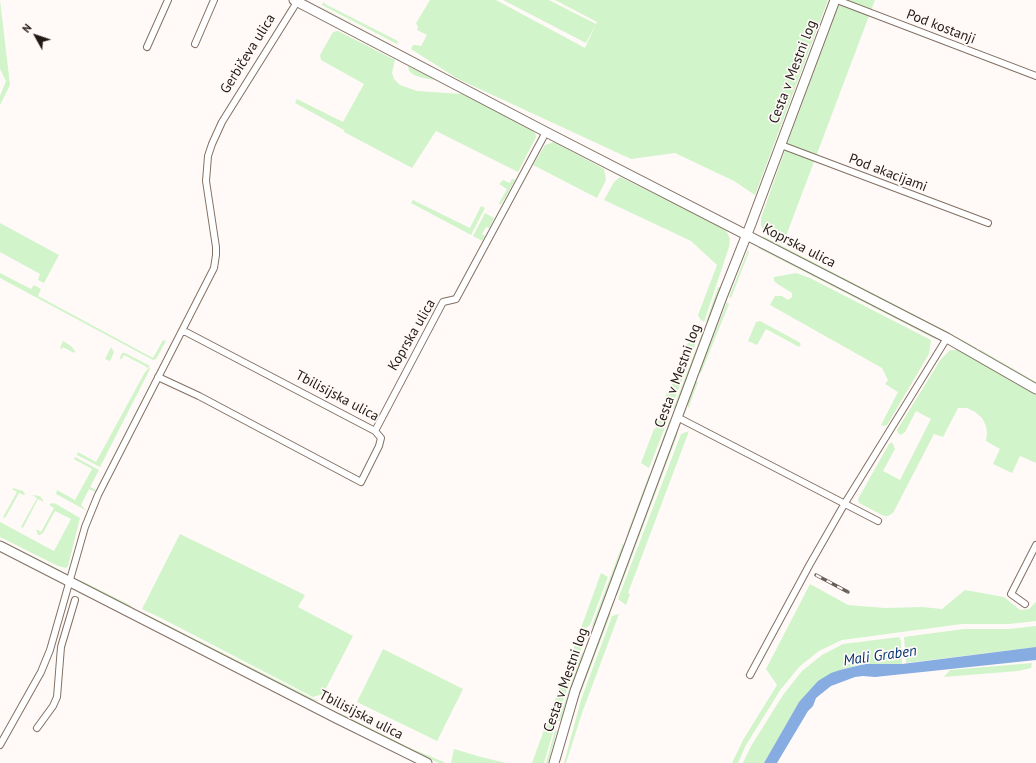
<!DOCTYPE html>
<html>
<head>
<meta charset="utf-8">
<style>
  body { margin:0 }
  #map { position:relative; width:1036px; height:763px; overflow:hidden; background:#fffaf7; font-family:"PT Sans",sans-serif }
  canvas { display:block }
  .north { position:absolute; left:16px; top:16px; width:40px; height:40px; -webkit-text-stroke:3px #fffaf7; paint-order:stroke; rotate:310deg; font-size:11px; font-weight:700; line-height:16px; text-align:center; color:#211914 }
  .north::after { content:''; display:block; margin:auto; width:14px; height:18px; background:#211914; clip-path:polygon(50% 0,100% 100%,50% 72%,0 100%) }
</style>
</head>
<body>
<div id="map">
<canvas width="1036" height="763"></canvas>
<div class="north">N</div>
</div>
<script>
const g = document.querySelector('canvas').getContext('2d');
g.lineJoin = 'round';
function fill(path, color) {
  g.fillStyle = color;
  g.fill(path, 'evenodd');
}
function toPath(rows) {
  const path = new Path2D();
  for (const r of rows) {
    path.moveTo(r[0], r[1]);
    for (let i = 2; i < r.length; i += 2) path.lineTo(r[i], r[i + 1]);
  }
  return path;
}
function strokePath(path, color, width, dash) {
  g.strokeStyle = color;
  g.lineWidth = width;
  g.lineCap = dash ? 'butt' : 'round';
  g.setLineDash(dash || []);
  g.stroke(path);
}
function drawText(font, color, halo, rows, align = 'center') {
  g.font = font + ' "PT Sans",sans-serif';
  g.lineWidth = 3.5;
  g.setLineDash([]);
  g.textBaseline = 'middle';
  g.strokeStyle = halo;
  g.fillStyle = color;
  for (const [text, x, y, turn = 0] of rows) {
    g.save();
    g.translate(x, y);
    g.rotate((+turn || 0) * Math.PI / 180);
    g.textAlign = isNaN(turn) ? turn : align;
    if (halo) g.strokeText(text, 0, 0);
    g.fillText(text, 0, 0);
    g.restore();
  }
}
fill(toPath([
  [0,0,10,85,0,105,0,96,6,81,0,69],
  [430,0,496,0,585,48,597,22,555,0,828,0,755,195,734,181,675,153,631,159,458,79,411,49,413,45,416,45,421,46,427,35,417,30,418,27,416,23],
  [503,0,549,0,596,24,586,43],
  [841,0,875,0,783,244,767,235,764,231,761,225,761,218,790,136],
  [323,2,327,5,398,41,397,44,322,5],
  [320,7,321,7,396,46],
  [338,31,395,60,392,73,394,79,400,85,417,91,462,94,530,128,535,133,536,137,518,172,436,131,412,168,344,132,344,130,295,103,297,99,343,122,364,84,321,60,320,55,333,32],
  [408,66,435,80,423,78,414,75,409,71],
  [554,142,604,169,606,180,597,198,533,165,545,145],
  [620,177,710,221,725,230,728,234,730,239,729,247,704,322,700,319,698,315,717,265,691,241,604,200,614,182],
  [512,179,515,180,504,200,501,204,498,205,507,189,499,184,503,180,510,183],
  [413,200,470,228,481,206,485,208,471,235,411,203],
  [485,213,494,218,489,228,486,227,482,234,485,236,482,241,473,236],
  [0,223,59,255,44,283,38,280,40,274,0,252],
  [763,236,942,329,977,348,976,350,764,239],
  [759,247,931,335,935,339,758,248],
  [748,250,749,252,731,298,729,297],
  [0,273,31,289,34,285,41,289,38,296,153,358,163,340,166,341,156,359,153,360,0,278],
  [796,273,810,278,931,340,929,354,887,425,883,426,881,425,898,392,885,384,888,380,882,368,770,305,775,296,782,296,788,300,792,297,792,293,779,285,774,281,774,277],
  [718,287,720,287,709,319,706,322],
  [727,302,729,304,701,373,699,372],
  [760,321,799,342,801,344,799,347,766,329,757,345,748,341,756,322],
  [695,329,701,329,671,409,668,409,665,407,664,402,667,392,669,392,692,332],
  [703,331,704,334,676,408,673,409],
  [63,341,71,346,75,351,74,353,63,347,62,349,60,348],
  [111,347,114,352,110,361,105,359],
  [979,349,1036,382,1036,385,978,352],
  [950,350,958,350,1019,384,1036,395,1036,463,1020,456,1012,473,993,464,1000,449,986,441,987,433,986,426,982,418,975,412,967,408,958,408,943,437,934,434,893,513,888,516,884,516,859,503,858,499,889,444,892,442,895,449,883,471,900,480,931,419,916,411,905,432,901,435,898,433,897,430,941,359],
  [122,353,125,353,150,366,146,369,147,367,124,355,121,360,120,357],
  [150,367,150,369,100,467,77,455,78,452,96,462,145,372],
  [695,381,698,382,688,409,688,400],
  [661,414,667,415,669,417,649,468,641,463,654,429,655,429],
  [670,419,671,423,655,466,652,468],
  [689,431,628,593,630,594,626,605,618,599,681,434],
  [678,433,617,596,616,593,674,438],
  [75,457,99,470,90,487,96,490,95,492,89,489,81,505,87,511,56,494,57,490,75,500,92,469,74,459],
  [649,475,650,479,630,531,627,534],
  [13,488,23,491,25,494,24,495,19,493,5,518,3,517,17,492,12,489],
  [32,495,40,496,44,502,38,499,23,528,21,527,37,498],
  [52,503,56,504,80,518,68,566,66,568,58,566,0,537,0,522,54,551,71,519,55,511,43,533,40,535,38,535,36,529,41,532,54,508,49,505],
  [180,534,305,595,298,607,353,636,323,694,313,697,161,618,142,609],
  [0,540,62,571,58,571,0,542],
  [623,543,623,549,596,622,591,628],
  [601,573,608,577,590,625,586,628,581,628],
  [80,580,132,606,127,606,82,583],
  [810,584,848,605,885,608,922,607,942,609,965,590,1004,597,1020,610,1029,609,1036,602,1036,621,1009,624,962,624,842,640,819,651,800,666,781,689,746,745,738,763,732,763,743,740,777,685,766,669],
  [142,612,318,701,311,700,146,616],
  [611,613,577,703,575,704,578,693,607,616],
  [619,614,582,713,566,763,564,763,581,700,612,616],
  [1036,626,1036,647,906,663,904,637,964,629,1009,629],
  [899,637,901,641,902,664,865,664,840,670,799,702,764,763,743,763,751,746,783,695,802,671,822,655,843,644],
  [577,639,582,647,557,718,544,763,532,763],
  [383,649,463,689,437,741,357,702],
  [583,650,582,658,560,721,558,721],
  [1032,663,1031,668,1018,671,944,677,950,670],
  [340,713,408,747,446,763,439,763,420,755,339,715],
  [555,730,557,731,548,763,546,763],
  [454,749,481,757,506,763,451,763]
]), '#d1f4ca');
fill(toPath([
  [1036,647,1036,660,875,677,863,676,855,677,831,686,816,698,813,706,808,711,777,763,764,763,799,702,818,681,831,673,840,670,865,664,902,664]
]), '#87ace1');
const street = toPath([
  [837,0,1036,76],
  [195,44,214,0],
  [147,47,168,0],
  [781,145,988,223],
  [158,377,199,396,361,482,379,446,381,438,375,431,186,332,182,332],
  [677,417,878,521],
  [375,431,443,302,456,299,546,132],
  [1025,604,1011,594,1036,545],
  [750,675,810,564,845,503,947,338],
  [37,728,53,706,57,697,61,647,75,600],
  [0,745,41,672,50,650,85,527,98,495,214,268,216,255,216,247,206,181,208,156,212,144,222,122,297,2]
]);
const secondary = toPath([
  [294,0,546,132,947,338,1036,389],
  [0,546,336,718,427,763],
  [554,763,575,691,722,297,751,224,835,0]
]);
strokePath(street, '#837063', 8);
strokePath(secondary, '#837063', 11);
strokePath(street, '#fff', 6);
strokePath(secondary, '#fff', 9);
const rail = toPath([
  [816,575,848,592]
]);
strokePath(rail, '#665f5a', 3.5);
strokePath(rail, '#fffaf7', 2, [6]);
drawText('14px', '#211914', '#fffaf7', [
  ["Pod kostanji",941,27,21],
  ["Gerbičeva ulica",248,54,-58],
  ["Cesta v Mestni log",793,72,-69],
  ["Pod akacijami",888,173,21],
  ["Koprska ulica",799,246,27],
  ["Koprska ulica",412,335,-60],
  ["Cesta v Mestni log",678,376,-70],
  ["Tbilisijska ulica",337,396,28],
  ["Cesta v Mestni log",566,680,-71],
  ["Tbilisijska ulica",361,715,27]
]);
drawText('italic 15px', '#023471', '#fffaf7', [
  ["Mali Graben",880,656,-8]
]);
</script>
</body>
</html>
